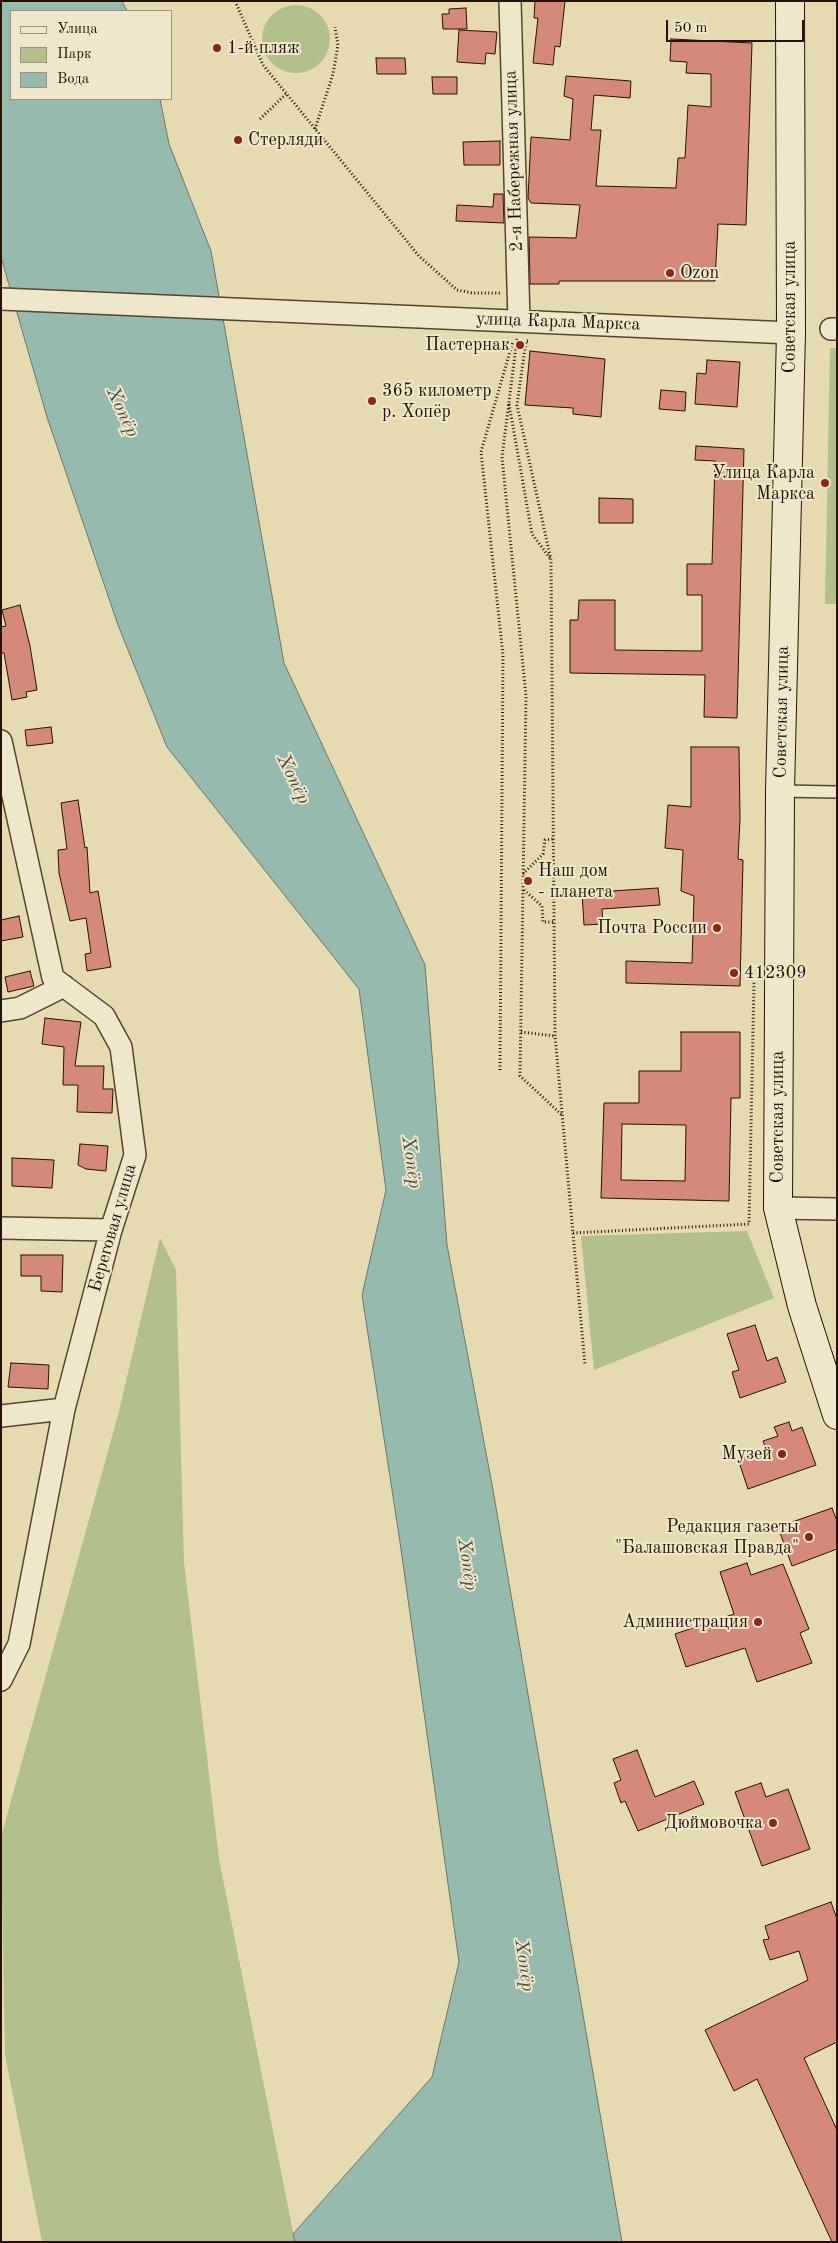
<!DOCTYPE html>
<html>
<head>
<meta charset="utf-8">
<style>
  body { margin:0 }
  #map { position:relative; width:838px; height:2243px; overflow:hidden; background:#e6dab1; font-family:"Old Standard TT",serif }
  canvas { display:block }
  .frame { position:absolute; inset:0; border:2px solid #271200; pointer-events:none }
  .legend { position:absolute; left:10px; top:10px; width:162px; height:90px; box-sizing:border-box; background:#efe7cc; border:1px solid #9f927a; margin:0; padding:6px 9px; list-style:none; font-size:15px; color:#271200 }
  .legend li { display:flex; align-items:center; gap:10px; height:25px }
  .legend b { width:25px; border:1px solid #9f927a }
  .scale { position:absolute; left:666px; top:20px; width:138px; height:22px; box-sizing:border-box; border:2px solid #271200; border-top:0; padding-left:6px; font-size:15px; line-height:18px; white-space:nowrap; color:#271200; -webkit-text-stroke:4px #efe7cc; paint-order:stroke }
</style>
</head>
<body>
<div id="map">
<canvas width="838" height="2243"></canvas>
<div class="frame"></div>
<ul class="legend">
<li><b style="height:6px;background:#efe7cc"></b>Улица</li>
<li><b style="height:14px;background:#b4c08c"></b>Парк</li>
<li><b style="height:14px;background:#96baad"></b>Вода</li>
</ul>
<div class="scale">50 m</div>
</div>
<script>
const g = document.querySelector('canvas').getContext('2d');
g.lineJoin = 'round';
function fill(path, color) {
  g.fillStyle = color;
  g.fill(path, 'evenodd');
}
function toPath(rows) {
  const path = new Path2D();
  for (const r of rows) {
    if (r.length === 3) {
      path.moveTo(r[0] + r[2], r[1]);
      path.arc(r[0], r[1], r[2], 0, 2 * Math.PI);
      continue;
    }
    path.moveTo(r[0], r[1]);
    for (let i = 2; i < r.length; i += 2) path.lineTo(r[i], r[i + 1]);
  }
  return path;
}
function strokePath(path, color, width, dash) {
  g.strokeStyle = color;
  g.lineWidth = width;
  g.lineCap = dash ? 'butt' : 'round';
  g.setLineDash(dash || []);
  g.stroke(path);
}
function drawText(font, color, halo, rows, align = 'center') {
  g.font = font + ' "Old Standard TT",serif';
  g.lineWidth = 4;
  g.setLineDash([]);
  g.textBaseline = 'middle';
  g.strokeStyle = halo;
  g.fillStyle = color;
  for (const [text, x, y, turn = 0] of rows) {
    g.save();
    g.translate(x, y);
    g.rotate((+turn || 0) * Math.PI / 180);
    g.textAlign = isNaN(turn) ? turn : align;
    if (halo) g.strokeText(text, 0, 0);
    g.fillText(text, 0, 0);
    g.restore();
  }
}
fill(toPath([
  [296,39,34],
  [830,348,837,348,837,604,825,604],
  [747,1231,774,1298,594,1370,581,1236],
  [160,1238,176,1270,184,1562,219,1859,295,2242,42,2242,5,2055,1,1837,118,1415]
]), '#b4c08c');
const water = toPath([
  [1,1,122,1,127,11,11,11,11,99,160,99,169,144,211,251,284,663,425,965,447,1245,493,1490,622,2242,295,2242,293,2234,432,2077,459,1962,400,1542,362,1295,386,1190,359,989,167,747,118,625,47,417,1,257,1,1]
]);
fill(water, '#96baad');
strokePath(water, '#6a7768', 1);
const building = toPath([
  [535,1,565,1,560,47,555,46,553,65,533,63,538,18,534,18,535,1],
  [466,8,467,29,443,29,442,14,449,14,449,9,466,8],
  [459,30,497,32,495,54,486,53,485,64,457,62,459,30],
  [671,39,752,43,746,225,718,224,715,281,559,281,559,284,530,284,529,237,576,238,580,205,531,203,528,198,531,137,570,140,573,99,564,96,566,76,631,81,630,98,594,95,591,130,601,130,596,186,676,188,678,158,685,158,688,105,711,107,711,74,686,73,687,62,670,61,671,39],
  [376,58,405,58,406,74,377,74,376,58],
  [432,77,457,77,457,94,433,94,432,77],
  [500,141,500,165,464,165,463,142,500,141],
  [494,194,503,194,504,223,456,221,457,205,493,207,494,194],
  [530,351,605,359,601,417,573,414,573,408,525,405,530,351],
  [707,360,740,362,737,407,695,404,697,373,706,374,707,360],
  [661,390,686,392,685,411,659,409,661,390],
  [696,446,744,449,737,718,704,717,705,675,570,673,570,620,578,620,579,600,615,600,615,650,702,651,702,595,687,595,687,564,712,564,715,461,695,460,696,446],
  [599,498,633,499,633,523,599,523,599,498],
  [20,605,30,646,37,690,26,692,27,697,12,700,4,653,1,653,1,627,6,626,2,610,20,605],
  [51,727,53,743,27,746,25,730,51,727],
  [691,747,739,747,740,819,738,859,743,860,740,986,626,983,626,961,692,963,694,896,681,891,683,850,665,848,668,805,691,807,691,747],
  [78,800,85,848,87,847,90,893,98,891,111,967,87,971,85,954,91,953,86,918,70,921,59,873,58,850,67,849,61,803,78,800],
  [658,888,660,905,602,909,603,924,584,925,582,893,658,888],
  [19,916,23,937,1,941,1,920,19,916],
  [30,971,34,986,8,992,5,977,30,971],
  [45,1018,81,1022,75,1066,104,1066,103,1089,113,1089,112,1113,77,1112,78,1085,63,1085,64,1047,42,1044,45,1018],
  [681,1032,740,1032,740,1098,731,1098,729,1201,601,1198,604,1103,639,1103,639,1071,681,1071,681,1032],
  [622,1124,686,1125,685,1181,621,1180,622,1124],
  [80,1144,108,1146,106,1171,86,1169,78,1165,80,1144],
  [12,1158,54,1160,52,1188,12,1186,12,1158],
  [21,1255,63,1255,62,1292,41,1291,41,1276,21,1276,21,1255],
  [755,1325,767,1361,777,1357,786,1382,740,1398,732,1372,739,1370,727,1334,755,1325],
  [11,1363,49,1365,48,1389,8,1387,11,1363],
  [789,1422,792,1431,802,1427,816,1465,748,1489,738,1459,766,1449,763,1441,778,1436,774,1427,789,1422],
  [832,1508,837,1521,837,1549,792,1566,778,1527,832,1508],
  [747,1563,751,1575,783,1564,809,1629,800,1633,812,1663,757,1682,745,1648,686,1667,675,1634,734,1614,720,1572,747,1563],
  [637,1750,655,1797,694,1781,704,1804,638,1831,625,1801,621,1803,614,1783,621,1780,613,1759,637,1750],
  [761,1783,766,1797,788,1789,810,1849,762,1866,735,1792,761,1783],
  [831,1902,837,1919,837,2042,804,2058,837,2130,837,2242,832,2242,757,2079,734,2091,705,2030,808,1980,799,1951,770,1960,763,1940,769,1939,765,1926,831,1902]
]);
fill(building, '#d4897a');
strokePath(building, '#271200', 1);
const lane = toPath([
  [780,791,837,792]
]);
const street = toPath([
  [510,1,519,321],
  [1,299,791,333],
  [831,329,837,329],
  [1,741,53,978,104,1016,121,1047,135,1155,111,1230,64,1409,19,1644,1,1680],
  [1,1011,20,1008,64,986],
  [778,1208,837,1209],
  [1,1228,111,1230],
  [1,1416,64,1409]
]);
const secondary = toPath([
  [790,1,791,333,780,791,778,1208,802,1306,837,1415]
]);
strokePath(lane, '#57442c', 14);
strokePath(street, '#57442c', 24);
strokePath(secondary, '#271200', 30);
strokePath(toPath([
  [235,1,263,65,419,256,457,290,472,293,500,293],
  [260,119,286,94],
  [315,129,333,74,338,45,335,27],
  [517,339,502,457,526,696,520,1076,562,1115],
  [528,341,526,341,517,405,551,560,555,1036,585,1365],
  [509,404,532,534,550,558],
  [523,874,543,854,545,840,554,839],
  [524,890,542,906,543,922,554,922],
  [521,1032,555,1036],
  [500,1070,503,655,481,452,513,341],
  [573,1233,749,1224,754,982]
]), '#271200', 3, [1, 2.5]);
strokePath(lane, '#efe7cc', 11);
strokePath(street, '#efe7cc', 21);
strokePath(secondary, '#efe7cc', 28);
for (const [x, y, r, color] of [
  [217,48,5,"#8f2418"],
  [238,140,5,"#8f2418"],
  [670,273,5,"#8f2418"],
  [520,345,5,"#8f2418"],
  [372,401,5,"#8f2418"],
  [825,483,5,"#8f2418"],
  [528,881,5,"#8f2418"],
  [717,928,5,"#8f2418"],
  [734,973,5,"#8f2418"],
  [782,1454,5,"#8f2418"],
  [809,1537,5,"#8f2418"],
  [758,1622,5,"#8f2418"],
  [773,1823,5,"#8f2418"]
]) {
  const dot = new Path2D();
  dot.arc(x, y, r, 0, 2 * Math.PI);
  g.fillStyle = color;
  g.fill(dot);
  strokePath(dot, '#efe7cc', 2);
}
drawText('18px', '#271200', '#efe7cc', [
  ["1-й пляж",227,48,"left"],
  ["Стерляди",248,140,"left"],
  ["Ozon",680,273,"left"],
  ["Пастернак",510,345],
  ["365 километр",382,391,"left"],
  ["р. Хопёр",382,412,"left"],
  ["Улица Карла",815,473],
  ["Маркса",815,494],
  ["Наш дом",538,871,"left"],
  ["- планета",538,892,"left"],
  ["Почта России",707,928],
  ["412309",744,973,"left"],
  ["Музей",772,1454],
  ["Редакция газеты",799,1527],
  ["\"Балашовская Правда\"",799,1548],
  ["Администрация",748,1622],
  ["Дюймовочка",763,1823]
], 'right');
drawText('18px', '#271200', '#efe7cc', [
  ["2-я Набережная улица",514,161,-92],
  ["Советская улица",790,307,-90],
  ["улица Карла Маркса",558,322,2],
  ["Советская улица",782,712,-89],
  ["Советская улица",778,1117,-90],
  ["Береговая улица",113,1228,-74]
]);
drawText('italic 19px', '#4e4d3d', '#efe7cc', [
  ["Хопёр",122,412,65],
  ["Хопёр",293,779,64],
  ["Хопёр",411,1162,82],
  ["Хопёр",467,1564,82],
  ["Хопёр",524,1965,82]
]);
</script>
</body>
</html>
